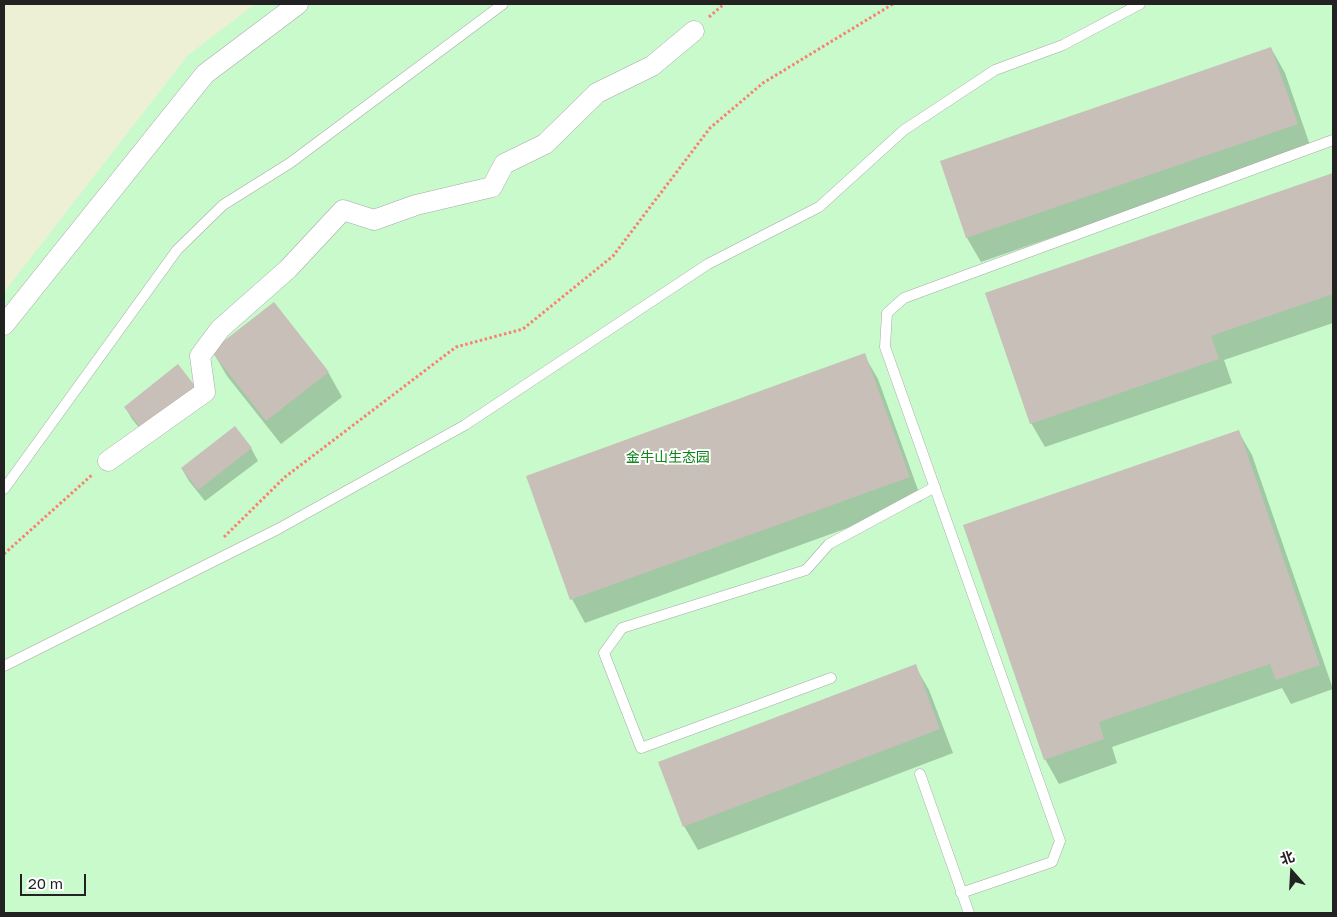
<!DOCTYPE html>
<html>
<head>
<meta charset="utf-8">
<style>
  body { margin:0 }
  #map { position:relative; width:1337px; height:917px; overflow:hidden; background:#f2efe9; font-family:"Golos Text","Noto Sans SC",sans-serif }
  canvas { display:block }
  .frame { position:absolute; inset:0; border:5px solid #222; pointer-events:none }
  .north { position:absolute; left:1267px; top:847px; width:50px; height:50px; -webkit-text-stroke:4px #fff; paint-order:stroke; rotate:341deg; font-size:14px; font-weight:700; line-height:20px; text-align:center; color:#222 }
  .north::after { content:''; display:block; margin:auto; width:18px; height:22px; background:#222; clip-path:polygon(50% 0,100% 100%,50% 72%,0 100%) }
  .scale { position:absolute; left:20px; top:874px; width:66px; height:22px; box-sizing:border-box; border:2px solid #222; border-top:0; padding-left:6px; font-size:15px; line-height:18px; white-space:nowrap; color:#222; -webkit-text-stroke:4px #fff; paint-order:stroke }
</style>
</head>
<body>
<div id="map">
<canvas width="1337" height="917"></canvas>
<div class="frame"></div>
<div class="north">北</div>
<div class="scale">20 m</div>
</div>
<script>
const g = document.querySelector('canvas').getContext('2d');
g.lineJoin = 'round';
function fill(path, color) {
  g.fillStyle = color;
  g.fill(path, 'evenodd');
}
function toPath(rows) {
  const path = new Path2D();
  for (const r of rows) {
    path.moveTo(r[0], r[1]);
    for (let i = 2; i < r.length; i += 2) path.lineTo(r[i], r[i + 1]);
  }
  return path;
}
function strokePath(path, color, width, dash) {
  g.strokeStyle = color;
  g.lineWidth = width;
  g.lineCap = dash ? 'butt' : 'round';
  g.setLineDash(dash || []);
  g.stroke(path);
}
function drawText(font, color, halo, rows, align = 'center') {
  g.font = font + ' "Golos Text","Noto Sans SC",sans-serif';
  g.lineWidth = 4;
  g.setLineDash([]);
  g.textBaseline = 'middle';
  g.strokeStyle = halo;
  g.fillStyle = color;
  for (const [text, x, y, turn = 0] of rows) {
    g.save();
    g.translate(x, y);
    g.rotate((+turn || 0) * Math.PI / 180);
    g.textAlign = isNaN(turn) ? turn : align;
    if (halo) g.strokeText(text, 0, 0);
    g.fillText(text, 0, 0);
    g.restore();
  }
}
fill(toPath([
  [4,4,256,4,188,55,4,292]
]), '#eef0d5');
fill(toPath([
  [255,4,1333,4,1333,913,4,913,4,292,188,55]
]), '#c8facc');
fill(toPath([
  [1271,48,1285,73,1311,148,981,262,967,238,941,162],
  [1333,174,1333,323,1224,360,1232,383,1045,447,1031,423,986,293],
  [213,352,328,372,342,397,281,444,227,376],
  [864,355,878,379,922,501,585,623,572,599],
  [194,387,201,399,149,440,132,419,125,407],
  [1238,431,1252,455,1333,689,1291,704,1282,688,1112,747,1117,763,1059,784,1045,759],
  [251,448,258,461,205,501,189,481,182,469],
  [915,666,929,690,953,753,698,850,684,826]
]), '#0003');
fill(toPath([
  [1271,47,1298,124,966,238,940,161],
  [1333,173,1333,294,1211,336,1219,359,1030,424,985,293],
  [274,302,329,372,266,421,211,351],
  [865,353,910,477,570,600,526,476],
  [178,364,195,386,141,428,124,407],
  [235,426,252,448,198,490,181,468],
  [1239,430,1320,665,1276,680,1270,664,1099,722,1104,739,1044,760,963,525],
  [916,664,940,729,683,827,658,762]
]), '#c7bfb8');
const lane = toPath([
  [4,489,177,250,223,205,290,163,503,4],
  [4,666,278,529,465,425,708,264,819,207,904,130,995,70,1063,45,1140,4],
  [831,678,641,748,604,653,622,628,806,570,829,544,935,487],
  [920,774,969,913],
  [961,893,1052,862,1060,841,885,347,887,313,904,298,1333,140]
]);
const street = toPath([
  [4,325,205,74,298,4],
  [108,461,205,392,200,356,220,329,288,269,343,210,374,220,416,205,492,187,504,164,545,144,597,93,652,66,694,31]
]);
strokePath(lane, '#a9a9a9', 11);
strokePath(street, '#a9a9a9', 21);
strokePath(toPath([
  [709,17,724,4],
  [224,537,285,477,456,347,523,329,613,256,710,128,763,83,893,4],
  [4,554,93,474]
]), '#fa8072', 3, [2.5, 2.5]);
strokePath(lane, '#fff', 10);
strokePath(street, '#fff', 20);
drawText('14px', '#0c8416', '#fff', [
  ["金牛山生态园",668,458]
]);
</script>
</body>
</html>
